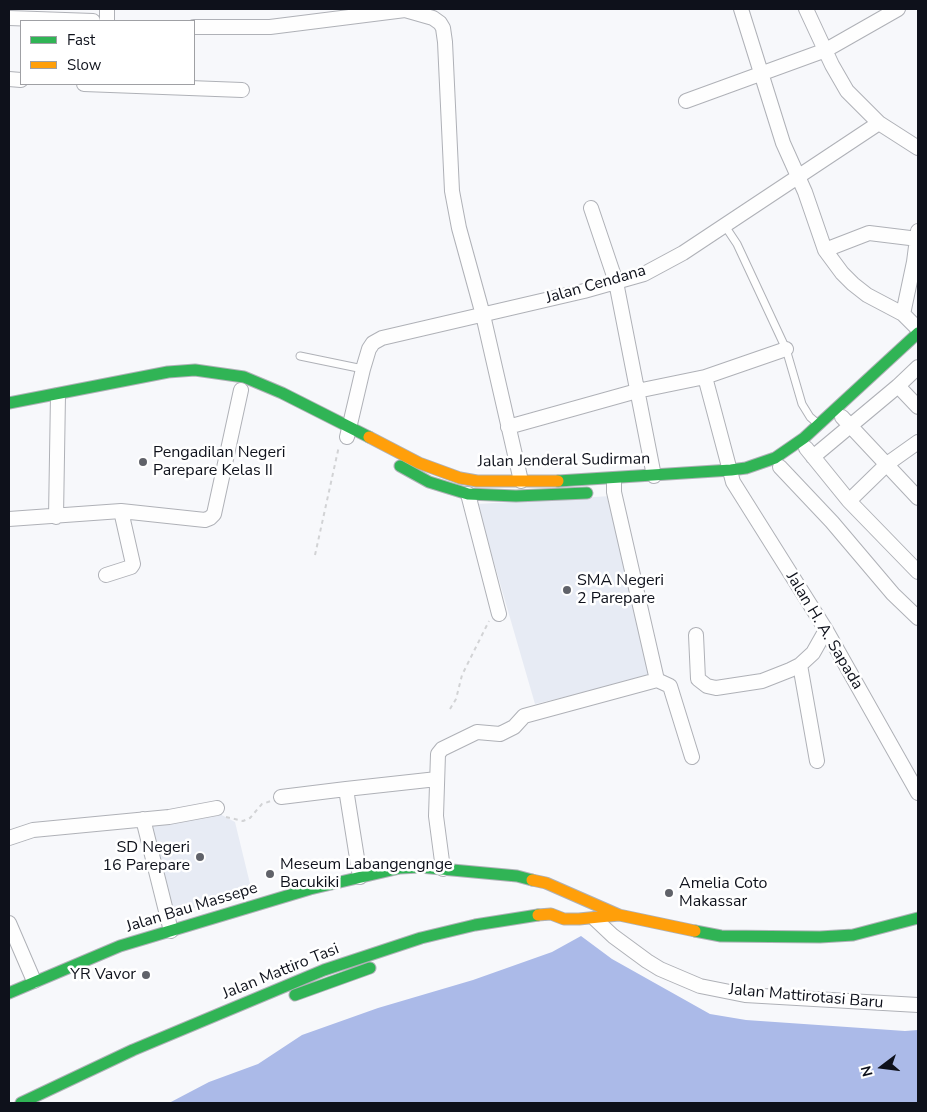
<!DOCTYPE html>
<html>
<head>
<meta charset="utf-8">
<style>
  body { margin:0 }
  #map { position:relative; width:927px; height:1112px; overflow:hidden; background:#f7f8fb; font-family:"Nunito Sans",sans-serif }
  canvas { display:block }
  .frame { position:absolute; inset:0; border:10px solid #0e111b; pointer-events:none }
  .legend { position:absolute; left:20px; top:20px; width:175px; height:65px; box-sizing:border-box; background:#fff; border:1px solid #9fa0a4; margin:0; padding:6px 9px; list-style:none; font-size:15px; color:#0e111b }
  .legend li { display:flex; align-items:center; gap:10px; height:25px }
  .legend b { width:25px; border:1px solid #9fa0a4 }
  .north { position:absolute; left:857px; top:1042px; width:50px; height:50px; -webkit-text-stroke:4px #fff; paint-order:stroke; rotate:255deg; font-size:14px; font-weight:700; line-height:20px; text-align:center; color:#0e111b }
  .north::after { content:''; display:block; margin:auto; width:18px; height:22px; background:#0e111b; clip-path:polygon(50% 0,100% 100%,50% 72%,0 100%) }
</style>
</head>
<body>
<div id="map">
<canvas width="927" height="1112"></canvas>
<div class="frame"></div>
<ul class="legend">
<li><b style="height:6px;background:#30b455"></b>Fast</li>
<li><b style="height:6px;background:#ff9f0a"></b>Slow</li>
</ul>
<div class="north">N</div>
</div>
<script>
const g = document.querySelector('canvas').getContext('2d');
g.lineJoin = 'round';
function fill(path, color) {
  g.fillStyle = color;
  g.fill(path, 'evenodd');
}
function toPath(rows) {
  const path = new Path2D();
  for (const r of rows) {
    path.moveTo(r[0], r[1]);
    for (let i = 2; i < r.length; i += 2) path.lineTo(r[i], r[i + 1]);
  }
  return path;
}
function strokePath(path, color, width, dash) {
  g.strokeStyle = color;
  g.lineWidth = width;
  g.lineCap = dash ? 'butt' : 'round';
  g.setLineDash(dash || []);
  g.stroke(path);
}
function drawText(font, color, halo, rows, align = 'center') {
  g.font = font + ' "Nunito Sans",sans-serif';
  g.lineWidth = 5;
  g.setLineDash([]);
  g.textBaseline = 'middle';
  g.strokeStyle = halo;
  g.fillStyle = color;
  for (const [text, x, y, turn = 0] of rows) {
    g.save();
    g.translate(x, y);
    g.rotate((+turn || 0) * Math.PI / 180);
    g.textAlign = isNaN(turn) ? turn : align;
    if (halo) g.strokeText(text, 0, 0);
    g.fillText(text, 0, 0);
    g.restore();
  }
}
fill(toPath([
  [611,496,653,676,535,704,477,504],
  [216,812,235,822,252,892,172,914,147,822]
]), '#e7ebf4');
fill(toPath([
  [581,936,612,959,710,1014,746,1020,905,1031,918,1030,918,1103,169,1103,209,1082,258,1064,302,1035,378,1008,473,980,552,952]
]), '#abbae8');
const lane = toPath([
  [725,226,737,244,786,349,802,404,810,417,817,423],
  [300,356,363,369]
]);
const street = toPath([
  [741,9,783,143,805,192,825,250,842,273,853,284,867,295,903,314,918,329],
  [806,9,832,65,847,91,879,123,918,148],
  [9,18,93,21],
  [107,21,107,9],
  [194,27,270,27,405,10,433,18,440,23,443,28,445,42,452,191,459,228,483,315,521,481],
  [9,79,21,80],
  [84,84,242,90],
  [686,101,826,50,898,9],
  [591,208,616,282,654,476],
  [825,250,869,233,918,239],
  [903,314,914,262,918,231],
  [705,377,786,349],
  [898,386,918,367],
  [842,417,918,498],
  [508,427,637,391,705,377,733,482,826,630,918,793],
  [347,437,363,369,369,349,373,343,382,338,584,291,644,274,683,253,879,123],
  [806,448,849,501,918,572],
  [813,457,898,386,918,407],
  [780,467,832,522,893,594,918,618],
  [614,479,614,492,657,680],
  [468,494,499,614],
  [849,501,887,464,918,442],
  [56,517,58,395],
  [9,519,121,511,205,520,210,518,214,514,241,390],
  [106,575,131,567,133,564,121,511],
  [696,635,698,679,707,686,716,688,762,681,790,670,800,665,813,653,826,630],
  [800,665,817,761],
  [346,789,437,779],
  [281,797,346,789,360,877],
  [143,819,171,931],
  [9,838,33,830,169,817,217,808],
  [443,869,436,816,438,754,442,749,477,732,500,734,514,727,524,716,657,680,670,686,692,757],
  [595,919,613,936,647,961,660,969,700,986,745,995,918,1005],
  [9,923,34,981]
]);
const fast = toPath([
  [9,403,168,372,195,370,244,377,282,393,369,437],
  [400,466,429,482,468,494,516,496,587,493],
  [558,481,731,470,746,468,775,458,804,438,918,333],
  [695,931,721,936,820,937,853,935,918,918],
  [9,993,120,946,310,889,400,868,420,867,517,876,532,880],
  [295,995,370,968],
  [21,1103,133,1050,324,970,421,938,475,925,538,915]
]);
const slow = toPath([
  [369,437,419,463,460,478,477,481,558,481],
  [532,880,546,883,619,915,695,931],
  [538,915,551,914,564,919,579,919,619,915]
]);
strokePath(lane, '#afb1b7', 9);
strokePath(street, '#afb1b7', 16);
strokePath(fast, '#afb1b7', 13);
strokePath(slow, '#afb1b7', 13);
strokePath(toPath([
  [315,555,339,446],
  [450,709,456,699,462,675,489,621],
  [226,817,243,821,250,818,262,804,271,801]
]), '#d2d3d5', 2, [4, 4]);
strokePath(lane, '#fefefe', 7);
strokePath(street, '#fefefe', 14);
strokePath(fast, '#30b455', 11);
strokePath(slow, '#ff9f0a', 11);
for (const [x, y, r, color] of [
  [143,462,5,"#606269"],
  [567,590,5,"#606269"],
  [200,857,5,"#606269"],
  [270,874,5,"#606269"],
  [669,893,5,"#606269"],
  [146,975,5,"#606269"]
]) {
  const dot = new Path2D();
  dot.arc(x, y, r, 0, 2 * Math.PI);
  g.fillStyle = color;
  g.fill(dot);
  strokePath(dot, '#fff', 2);
}
drawText('16px', '#0e111b', '#fff', [
  ["Jalan Cendana",596,285,-16],
  ["Jalan Jenderal Sudirman",564,461,-1],
  ["Jalan H. A. Sapada",824,631,59],
  ["Jalan Bau Massepe",192,908,-17],
  ["Jalan Mattiro Tasi",281,972,-22],
  ["Jalan Mattirotasi Baru",806,997,5]
]);
drawText('16px', '#0e111b', '#fff', [
  ["Pengadilan Negeri",153,453],
  ["Parepare Kelas II",153,471],
  ["SMA Negeri",577,581],
  ["2 Parepare",577,599],
  ["SD Negeri",190,848,"right"],
  ["16 Parepare",190,866,"right"],
  ["Meseum Labangengnge",280,865],
  ["Bacukiki",280,883],
  ["Amelia Coto",679,884],
  ["Makassar",679,902],
  ["YR Vavor",136,975,"right"]
], 'left');
</script>
</body>
</html>
